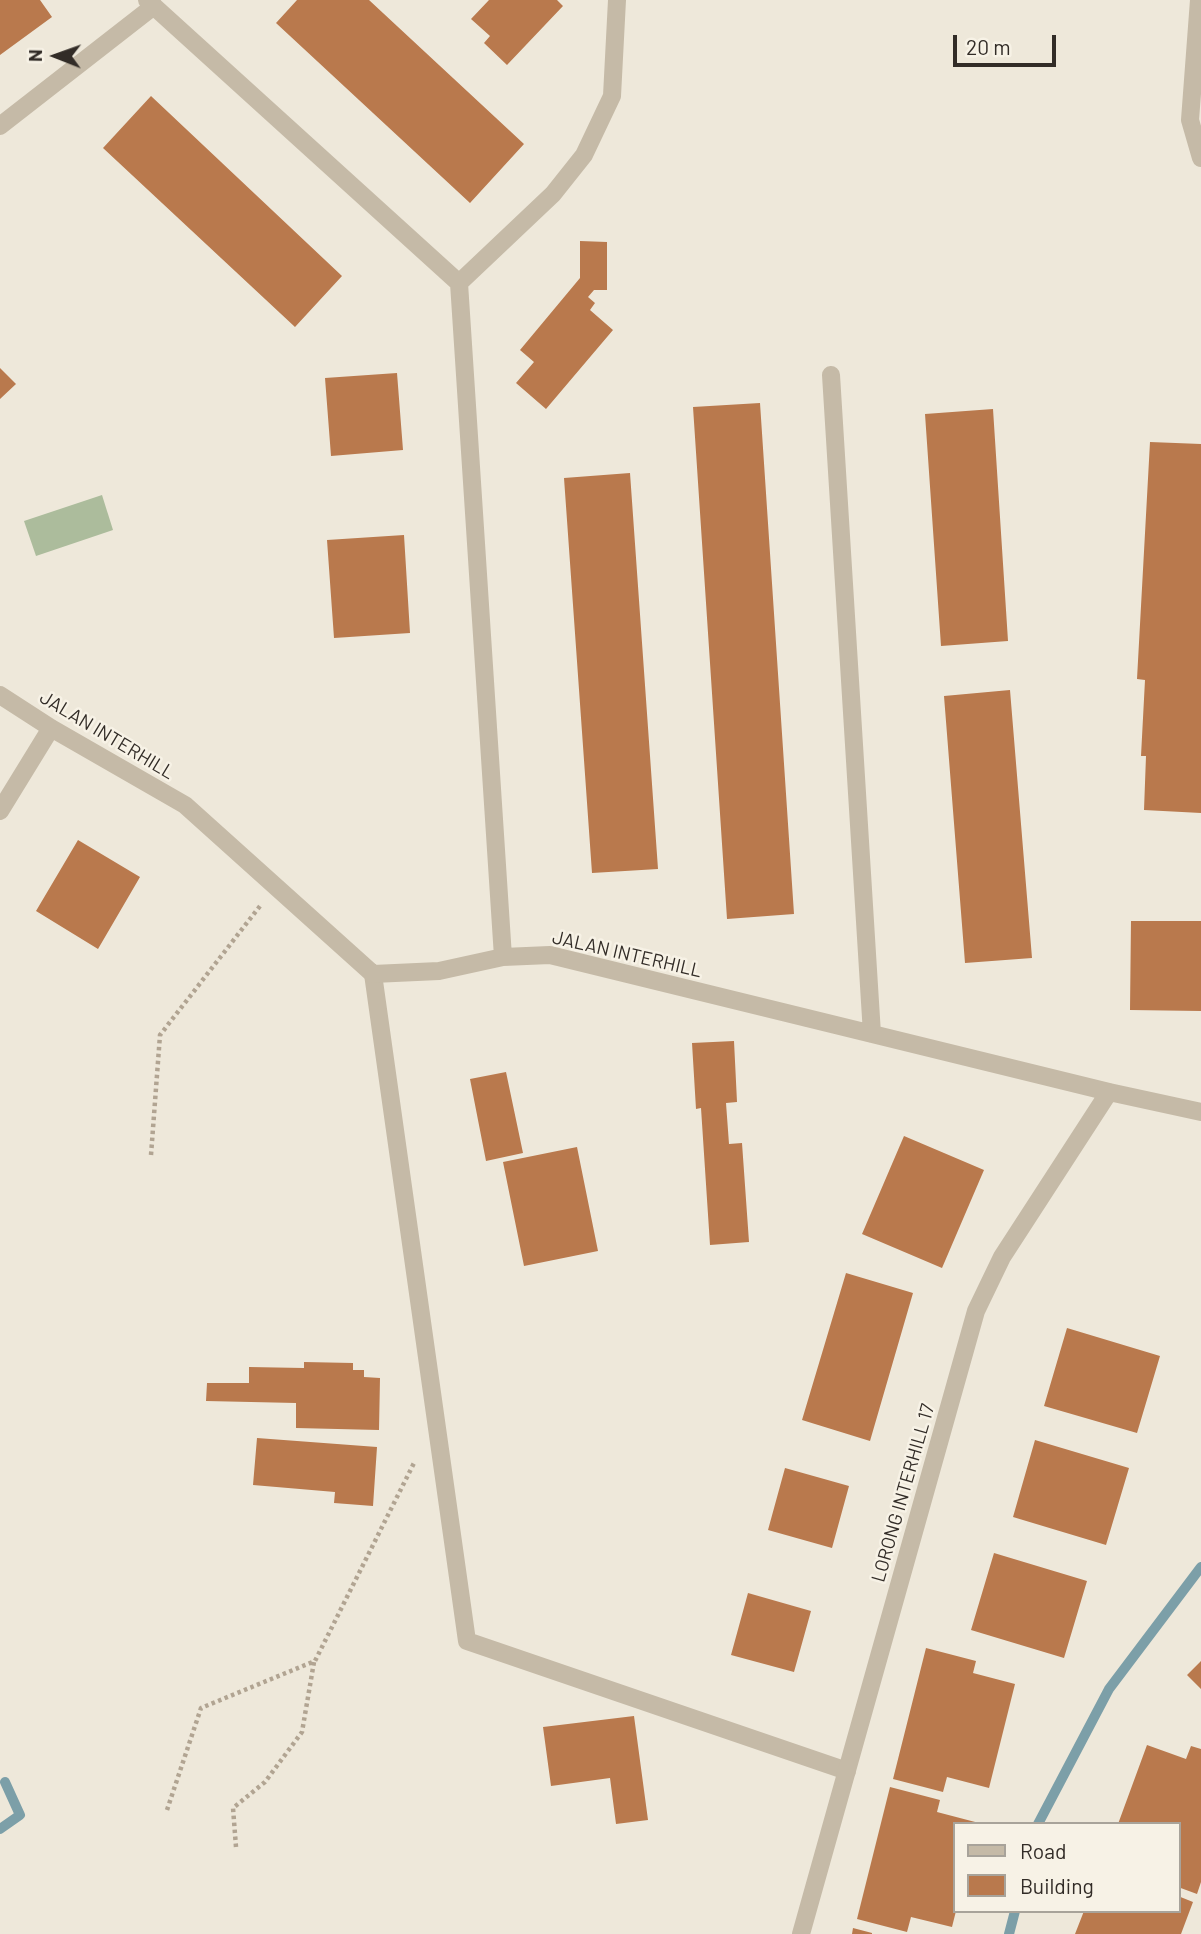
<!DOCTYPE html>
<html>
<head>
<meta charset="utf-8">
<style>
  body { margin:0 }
  #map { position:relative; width:1201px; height:1934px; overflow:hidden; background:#eee8da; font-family:Barlow,sans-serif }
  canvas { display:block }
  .legend { position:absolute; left:953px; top:1822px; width:228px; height:91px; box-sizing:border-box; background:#f7f2e6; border:2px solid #a8a39a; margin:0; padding:9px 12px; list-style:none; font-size:21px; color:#322c27 }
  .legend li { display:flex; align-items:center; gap:14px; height:35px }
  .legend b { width:35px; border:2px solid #a8a39a }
  .north { position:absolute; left:21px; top:21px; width:70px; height:70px; -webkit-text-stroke:5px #f7f2e6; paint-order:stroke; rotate:271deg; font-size:19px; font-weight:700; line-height:28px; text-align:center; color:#322c27 }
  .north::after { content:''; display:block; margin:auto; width:24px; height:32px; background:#322c27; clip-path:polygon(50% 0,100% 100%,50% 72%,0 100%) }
  .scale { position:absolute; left:953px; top:35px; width:103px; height:32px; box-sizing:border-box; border:4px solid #322c27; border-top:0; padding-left:9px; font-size:21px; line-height:24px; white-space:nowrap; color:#322c27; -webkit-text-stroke:5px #f7f2e6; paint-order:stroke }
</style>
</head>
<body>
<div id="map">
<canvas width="1201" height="1934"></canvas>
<ul class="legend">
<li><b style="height:9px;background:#c5baa7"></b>Road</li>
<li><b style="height:19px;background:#b9794d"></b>Building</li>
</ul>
<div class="north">N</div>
<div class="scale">20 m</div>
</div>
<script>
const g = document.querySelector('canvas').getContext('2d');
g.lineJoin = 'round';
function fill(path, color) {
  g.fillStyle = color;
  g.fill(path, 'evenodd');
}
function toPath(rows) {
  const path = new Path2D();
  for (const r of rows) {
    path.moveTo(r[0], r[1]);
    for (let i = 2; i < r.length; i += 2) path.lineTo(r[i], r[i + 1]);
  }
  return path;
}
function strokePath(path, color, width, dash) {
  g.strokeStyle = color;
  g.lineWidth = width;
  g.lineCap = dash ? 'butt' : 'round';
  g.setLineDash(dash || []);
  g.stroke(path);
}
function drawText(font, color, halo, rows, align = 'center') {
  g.font = font + ' Barlow,sans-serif';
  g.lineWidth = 5;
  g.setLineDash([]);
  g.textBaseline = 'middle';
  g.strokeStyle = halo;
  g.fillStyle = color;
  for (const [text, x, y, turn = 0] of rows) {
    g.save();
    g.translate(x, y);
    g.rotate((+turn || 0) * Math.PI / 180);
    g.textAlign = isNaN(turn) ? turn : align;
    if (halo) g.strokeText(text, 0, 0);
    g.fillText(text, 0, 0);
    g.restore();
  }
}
fill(toPath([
  [102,495,113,530,36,556,24,521]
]), '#acbc9c');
strokePath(toPath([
  [1038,1824,1109,1689,1201,1567],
  [0,1829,20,1815,5,1782],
  [1009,1934,1015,1911]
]), '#7c9fa8', 10);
fill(toPath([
  [0,0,40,0,52,17,0,55],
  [297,0,369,0,524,144,470,203,276,23],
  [489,0,557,0,563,6,507,65,484,43,490,36,471,19],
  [151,96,342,276,295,327,103,148],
  [580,241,607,242,607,290,594,290,588,297,595,303,590,310,613,330,546,409,516,383,534,362,520,350,580,278],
  [0,368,16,384,0,399],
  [397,373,403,450,331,456,325,378],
  [760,403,794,914,727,919,693,407],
  [993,409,1008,641,941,646,925,414],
  [1150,442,1201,444,1201,813,1144,810,1146,756,1141,756,1145,680,1137,679],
  [630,473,658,869,592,873,564,478],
  [404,535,410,633,334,638,327,540],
  [1010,690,1032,958,965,963,944,696],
  [78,840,140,877,98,949,36,911],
  [1131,921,1201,921,1201,1011,1130,1010],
  [734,1041,737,1102,726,1103,729,1144,742,1143,749,1242,710,1245,701,1108,696,1109,692,1043],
  [506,1072,523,1153,486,1161,470,1079],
  [904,1136,984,1170,942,1268,862,1234],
  [577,1147,598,1251,524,1266,503,1162],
  [846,1273,913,1293,870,1441,802,1420],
  [1067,1328,1160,1356,1137,1433,1044,1406],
  [304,1362,353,1363,353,1370,364,1370,364,1377,380,1378,379,1430,296,1428,296,1403,206,1401,207,1383,249,1383,249,1367,304,1368],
  [257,1438,377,1447,373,1506,334,1503,335,1492,253,1485],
  [1035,1440,1129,1468,1106,1545,1013,1517],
  [785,1468,849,1486,832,1548,768,1530],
  [994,1553,1087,1581,1064,1658,971,1630],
  [748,1593,811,1611,794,1672,731,1655],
  [926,1648,976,1661,973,1673,1015,1684,989,1788,947,1777,943,1792,893,1779],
  [1201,1661,1201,1689,1187,1675],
  [634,1716,648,1820,616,1824,610,1778,551,1786,543,1727],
  [1147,1745,1186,1759,1191,1746,1201,1749,1201,1882,1197,1894,1178,1887,1178,1824,1118,1824],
  [890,1787,940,1800,937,1812,979,1823,954,1824,954,1911,956,1911,952,1927,911,1917,907,1932,857,1919],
  [1178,1896,1193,1902,1181,1934,1075,1934,1084,1911,1178,1911],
  [853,1928,872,1933,872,1934,852,1934]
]), '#b9794d');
strokePath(toPath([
  [151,1155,160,1035,260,906],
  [167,1810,201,1708,315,1661,415,1461],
  [236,1847,233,1808,265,1782,302,1732,314,1662]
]), '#b1a492', 4.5, [3.5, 3.5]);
strokePath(toPath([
  [373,974,467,1641,847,1771]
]), '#c5baa7', 18);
strokePath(toPath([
  [147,0,459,283,503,957],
  [1199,0,1190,120,1201,158],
  [0,126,154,6],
  [459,283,553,194,584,155,612,96,617,0],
  [831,375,872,1034],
  [0,695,51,728,185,805,373,974,439,971,503,957,550,955,1109,1092,1201,1112],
  [0,811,51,728],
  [801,1934,976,1311,1002,1257,1109,1092]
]), '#c5baa7', 18);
drawText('19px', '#322c27', '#f7f2e6', [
  ["JALAN INTERHILL",107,735,31],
  ["JALAN INTERHILL",627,954,13],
  ["LORONG INTERHILL 17",903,1493,-74]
]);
</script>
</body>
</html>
